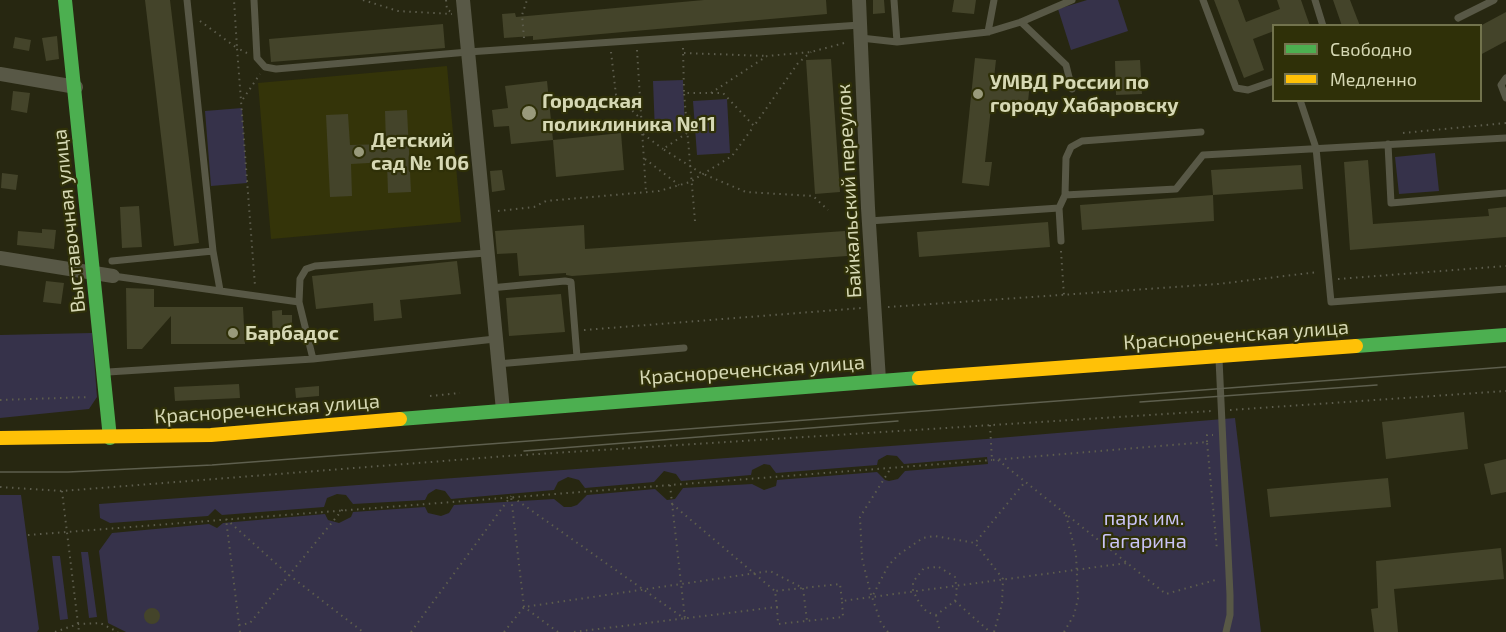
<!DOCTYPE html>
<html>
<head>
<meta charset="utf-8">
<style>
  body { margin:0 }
  #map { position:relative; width:1506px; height:632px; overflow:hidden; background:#272711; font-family:"Exo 2",sans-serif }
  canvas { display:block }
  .legend { position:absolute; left:1272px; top:24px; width:210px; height:78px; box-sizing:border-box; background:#2f3008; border:2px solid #72734d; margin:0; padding:8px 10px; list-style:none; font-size:18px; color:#d6d8b4 }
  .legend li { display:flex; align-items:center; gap:12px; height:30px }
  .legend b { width:30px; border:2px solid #72734d }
</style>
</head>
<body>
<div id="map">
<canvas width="1506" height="632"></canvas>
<ul class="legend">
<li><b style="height:8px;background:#4caf50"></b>Свободно</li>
<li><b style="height:8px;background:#ffc107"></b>Медленно</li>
</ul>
</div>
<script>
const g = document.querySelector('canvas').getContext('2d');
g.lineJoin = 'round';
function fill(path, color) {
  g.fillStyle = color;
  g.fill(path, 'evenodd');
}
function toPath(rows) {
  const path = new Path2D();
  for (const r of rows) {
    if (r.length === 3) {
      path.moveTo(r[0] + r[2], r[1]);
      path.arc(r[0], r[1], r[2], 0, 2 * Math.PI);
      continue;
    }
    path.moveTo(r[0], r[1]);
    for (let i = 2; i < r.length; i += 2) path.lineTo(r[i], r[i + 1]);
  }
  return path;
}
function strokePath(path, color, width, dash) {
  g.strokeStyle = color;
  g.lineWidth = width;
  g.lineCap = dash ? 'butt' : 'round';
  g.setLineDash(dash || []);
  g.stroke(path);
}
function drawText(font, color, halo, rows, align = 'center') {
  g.font = font + ' "Exo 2",sans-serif';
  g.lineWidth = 4.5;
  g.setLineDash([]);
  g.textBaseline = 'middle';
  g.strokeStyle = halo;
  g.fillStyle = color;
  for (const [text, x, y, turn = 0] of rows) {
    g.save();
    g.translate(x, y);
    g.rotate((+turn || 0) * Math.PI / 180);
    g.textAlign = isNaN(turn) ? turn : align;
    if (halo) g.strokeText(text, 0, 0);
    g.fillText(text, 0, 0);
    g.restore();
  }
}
fill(toPath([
  [447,66,461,222,271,239,258,83]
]), '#343409');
fill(toPath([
  [1087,0,1118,0,1128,31,1071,50,1058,9],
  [683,80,685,131,655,133,653,81],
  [727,99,730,153,697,155,693,101],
  [242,108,247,183,211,186,205,111],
  [1435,153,1439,191,1399,194,1395,157],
  [92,333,97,397,89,409,0,418,0,335],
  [1235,418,1261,632,126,632,108,623,99,551,112,533,209,524,217,528,223,523,325,514,328,520,339,523,351,517,353,512,425,507,428,513,441,516,449,513,454,505,554,499,564,507,571,507,577,505,587,495,655,489,667,500,675,499,683,488,752,484,764,490,776,486,777,480,877,472,885,480,889,481,898,479,905,471,988,464,987,457,904,464,897,456,887,455,878,460,877,465,776,473,770,465,764,464,752,470,751,475,681,481,676,474,664,471,654,482,585,488,579,480,568,477,558,482,554,490,451,499,445,491,436,489,428,494,425,500,353,504,346,495,337,494,327,498,324,507,222,515,215,509,208,516,110,523,100,518,99,504,986,439],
  [0,495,21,495,39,629,37,632,0,632],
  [81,552,88,552,97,617,89,618],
  [60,556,68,619,60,620,52,556]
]), '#36324a');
fill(toPath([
  [145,0,170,0,199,243,174,246],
  [704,0,826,0,827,14,533,40,533,36,504,38,502,14,515,13,516,17],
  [873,0,884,0,885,13,873,14],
  [954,0,976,0,974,14,952,12],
  [1214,0,1238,0,1246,22,1280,9,1277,0,1301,0,1310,26,1274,26,1274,31,1253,39,1264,70,1244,78],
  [1333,0,1350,0,1360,26,1342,26],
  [1506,12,1506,41,1480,55,1480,26],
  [443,24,445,48,271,62,269,39],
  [57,36,59,59,46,61,42,38],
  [15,37,31,40,29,51,13,48],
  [975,58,996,60,994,78,1030,82,1027,112,991,108,985,162,992,162,989,186,962,183],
  [831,59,840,192,815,194,806,60],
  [1140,60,1142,94,1116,95,1115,61],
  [547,81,553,140,511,144,509,126,494,127,492,110,508,108,505,86],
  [13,91,30,93,27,113,11,110],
  [407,110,411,192,388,193,387,162,351,164,352,196,330,197,326,115,348,114,350,145,386,144,385,111],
  [621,133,624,170,556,177,553,140],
  [1368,160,1373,224,1489,216,1488,209,1506,207,1506,237,1350,250,1344,162],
  [1301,165,1303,189,1213,195,1211,170],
  [502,170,505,190,492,192,490,171],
  [2,173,18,175,16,190,1,188],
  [1213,195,1214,221,1082,230,1080,205],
  [139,206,142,247,122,248,120,207],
  [1048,222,1050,247,919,257,917,232],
  [584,225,585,249,845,231,847,256,572,276,566,275,566,273,519,276,517,253,497,254,495,231],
  [42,229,56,230,54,249,17,245,18,231,42,233],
  [457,261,461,294,400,300,402,318,374,321,373,303,316,309,312,276],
  [46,281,64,283,61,304,43,302],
  [126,288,154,289,154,307,243,307,245,344,171,344,171,316,142,349,127,349],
  [561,294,565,332,509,336,506,298],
  [282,310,282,315,292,315,292,328,286,340,273,341,272,311],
  [239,384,240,398,175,401,174,387],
  [319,386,319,396,296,398,295,388],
  [1464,412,1468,449,1386,459,1382,422],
  [1506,459,1506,492,1491,495,1484,464],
  [1388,478,1391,507,1270,517,1267,489],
  [1501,548,1504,579,1394,589,1398,632,1374,632,1371,609,1378,608,1376,561],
  [152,616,8]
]), '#44442a');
strokePath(toPath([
  [363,0,398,11,452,14],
  [446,0,447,10,452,12],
  [200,21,237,48,234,0],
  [524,38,522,15,527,0],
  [683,48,684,93],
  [637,50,646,193],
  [611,52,616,95,641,119],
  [247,53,237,48,255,286],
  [684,53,767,56],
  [711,93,767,56,811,52,848,42],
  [243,99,260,74],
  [687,133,663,149,701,173,746,192,813,196,828,210],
  [1403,133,1506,123],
  [643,134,663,149],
  [645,159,679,185],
  [498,211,534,207,546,201,659,191,690,182,732,156,754,126],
  [695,221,684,93,723,93,754,126,798,63,811,52],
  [1061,251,1064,296],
  [1338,279,1506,266],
  [888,307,1218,284,1318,272],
  [584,330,862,308],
  [430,396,460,393],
  [0,400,90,397],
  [1230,410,1506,391],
  [990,425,992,460,1207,442,1217,550],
  [1207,442,1207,435,1213,435],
  [998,460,1166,594,1219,579],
  [670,485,685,619],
  [0,487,62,491,507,456,1212,411],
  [62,491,79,632],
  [672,504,775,591],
  [28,535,992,460],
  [939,567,955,577,957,592,955,601,936,615,927,612,920,604,913,591,913,582,924,568,939,567],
  [871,595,862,558,860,517,891,468],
  [955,601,990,632],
  [777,607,778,624,843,617,842,601],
  [936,615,940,632],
  [239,625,250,623,343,509],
  [55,632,78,624,100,623,118,632],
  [240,632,226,519,289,575,363,632],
  [411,632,511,496],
  [504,632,524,607,770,571,803,588,807,621],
  [558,632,524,607,511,496,685,619],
  [574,632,777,607,775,591,840,584,842,601,1127,563],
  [888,632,881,623,872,597,888,566,898,555,923,538,935,536,975,543],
  [994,632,1002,604,1003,579,975,543,1025,482],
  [1064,632,1074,615,1078,599,1076,554,1066,515]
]), '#5d5d4d', 2, [1.5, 4.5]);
strokePath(toPath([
  [254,0,257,58,265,67,276,69,468,52,860,25],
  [894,0,897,42],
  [1203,0,1236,88,1248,90,1274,81],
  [1315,0,1323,26],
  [1458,18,1494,0],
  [1021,22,1066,65,1072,89],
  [988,32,994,0],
  [861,38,897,42,988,32,1021,22,1072,0],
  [1506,78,1501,85,1506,98],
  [1300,100,1316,148,1331,302,1506,289],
  [1388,144,1391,203,1506,193],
  [1065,195,1066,158,1071,147,1082,141,1201,132],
  [1059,208,1061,241],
  [869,221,1059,208,1065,195,1176,189,1203,155,1506,138],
  [213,251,220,290],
  [112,261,213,251,187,0],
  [113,276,299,302,313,359,495,339],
  [490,288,565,281,571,282,577,357],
  [299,302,300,279,306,269,315,266,486,253],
  [1219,359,1230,595,1230,615,1226,632],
  [497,364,684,348],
  [108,372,313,359]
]), '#585846', 7);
strokePath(toPath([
  [463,0,503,410],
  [859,0,868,208,879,380],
  [0,74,76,87],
  [0,258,113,276]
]), '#585846', 14);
strokePath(toPath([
  [65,0,110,438],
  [1356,346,1506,335],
  [400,419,919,378]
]), '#4caf50', 14);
strokePath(toPath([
  [919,378,1356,346],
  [0,438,211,435,400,419]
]), '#ffc107', 14);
strokePath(toPath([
  [1140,402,1377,385],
  [524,451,898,421],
  [0,472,68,472,212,465,1506,367]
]), '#5e5f4e', 1.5);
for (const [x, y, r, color] of [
  [978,94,6,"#999a7b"],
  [529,113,8,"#999a7b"],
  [359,152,6,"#999a7b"],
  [233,333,6,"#999a7b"]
]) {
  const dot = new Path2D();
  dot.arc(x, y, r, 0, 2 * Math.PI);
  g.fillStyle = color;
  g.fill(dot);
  strokePath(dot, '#2f3008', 2);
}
drawText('bold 20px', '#d6d8b4', '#2f3008', [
  ["УМВД России по",990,82],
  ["городу Хабаровску",990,105],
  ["Городская",542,101],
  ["поликлиника №11",542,124],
  ["Детский",371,140],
  ["сад № 106",371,163],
  ["Барбадос",245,333]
], 'left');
drawText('20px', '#d6d8b4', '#2f3008', [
  ["Байкальский переулок",849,191,-93],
  ["Выставочная улица",69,221,-96],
  ["Краснореченская улица",1236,335,-4],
  ["Краснореченская улица",752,370,-4],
  ["Краснореченская улица",267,409,-4]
]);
drawText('20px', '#cac4f7', '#2f3008', [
  ["парк им.",1144,518],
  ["Гагарина",1144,541]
]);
</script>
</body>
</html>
